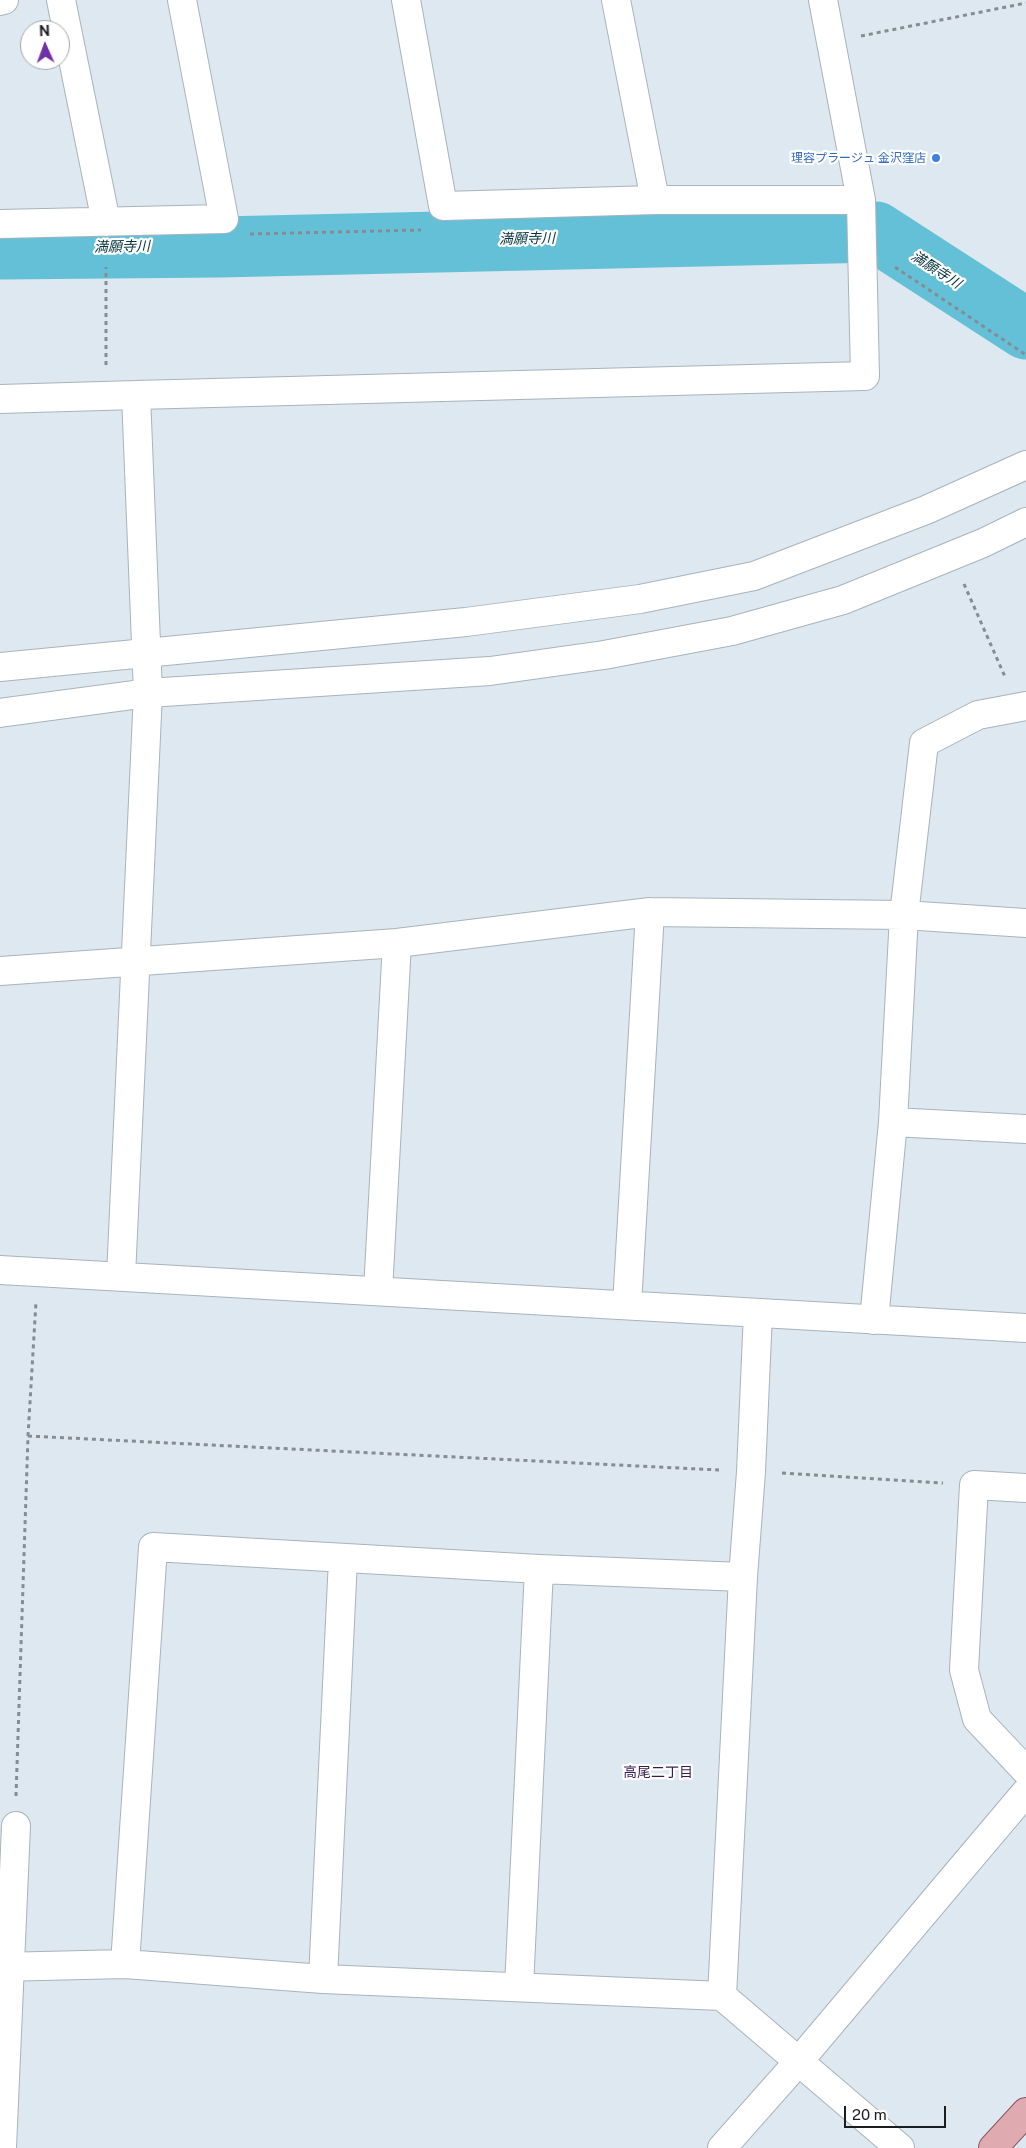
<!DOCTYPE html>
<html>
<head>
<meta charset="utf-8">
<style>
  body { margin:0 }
  #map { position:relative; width:1026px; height:2148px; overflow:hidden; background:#dde8f0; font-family:"Public Sans",sans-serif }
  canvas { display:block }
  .north { position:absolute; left:20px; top:20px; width:50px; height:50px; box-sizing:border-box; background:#fff; border:1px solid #a3a5a6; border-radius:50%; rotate:358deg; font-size:14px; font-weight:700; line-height:20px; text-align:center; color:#191d20 }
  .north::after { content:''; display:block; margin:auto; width:18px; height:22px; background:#7131a6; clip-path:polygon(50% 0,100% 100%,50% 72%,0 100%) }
  .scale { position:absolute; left:844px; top:2106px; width:102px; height:22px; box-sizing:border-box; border:2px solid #191d20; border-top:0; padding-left:6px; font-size:15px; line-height:18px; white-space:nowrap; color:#191d20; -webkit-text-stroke:4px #fff; paint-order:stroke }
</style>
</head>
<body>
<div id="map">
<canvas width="1026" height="2148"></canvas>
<div class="north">N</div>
<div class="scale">20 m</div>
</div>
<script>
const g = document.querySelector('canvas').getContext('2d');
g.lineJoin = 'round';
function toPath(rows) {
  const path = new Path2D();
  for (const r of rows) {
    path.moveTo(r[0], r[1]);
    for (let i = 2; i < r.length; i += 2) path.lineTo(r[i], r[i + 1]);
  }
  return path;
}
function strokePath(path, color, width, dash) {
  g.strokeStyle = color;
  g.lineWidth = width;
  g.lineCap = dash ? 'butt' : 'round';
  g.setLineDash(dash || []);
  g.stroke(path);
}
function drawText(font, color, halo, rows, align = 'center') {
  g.font = font + ' "Public Sans","Noto Sans JP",sans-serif';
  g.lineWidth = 4.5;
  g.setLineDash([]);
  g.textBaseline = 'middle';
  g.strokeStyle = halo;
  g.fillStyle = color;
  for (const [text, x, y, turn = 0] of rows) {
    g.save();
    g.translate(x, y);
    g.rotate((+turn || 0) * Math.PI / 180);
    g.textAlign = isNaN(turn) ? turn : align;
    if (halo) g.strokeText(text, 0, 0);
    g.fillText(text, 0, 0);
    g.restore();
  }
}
strokePath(toPath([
  [0,249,220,247,876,232,1026,329]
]), '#64c0d7', 61);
const minor = toPath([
  [61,0,106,222],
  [406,0,443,206,655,200,616,0],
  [0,1,4,0],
  [655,200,861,200],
  [0,224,224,219,182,0],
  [0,399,136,395],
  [0,667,466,622,640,599,754,576,926,510,1026,465],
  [0,713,148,693,490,671,604,655,732,631,843,600,983,543,1026,522],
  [0,971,397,943,650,912,904,915,1026,923],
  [893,1122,1026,1129],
  [0,1270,1026,1328],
  [121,1276,148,693,136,395,865,376,861,200,823,0],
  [378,1291,397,943],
  [627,1305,650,912],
  [874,1320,893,1122,904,915,924,743,978,715,1026,706],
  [1026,1488,974,1485,964,1670,977,1719,1026,1771],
  [125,1964,153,1547,539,1569,743,1577],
  [0,1967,125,1964,323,1979,722,1996,900,2148],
  [323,1979,343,1559],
  [519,1987,539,1569],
  [722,1996,743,1577,751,1472,758,1313],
  [2,2148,16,1826],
  [722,2148,799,2061,1026,1792]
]);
const major = toPath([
  [993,2148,1026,2112]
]);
strokePath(minor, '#a9b3bb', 30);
strokePath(major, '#8d545c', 30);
strokePath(toPath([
  [861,36,1026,3],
  [250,234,421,230],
  [895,267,1026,355],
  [106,365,106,267],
  [964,584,1006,679],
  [28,1436,719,1470],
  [782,1473,943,1483],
  [16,1796,28,1436,36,1302]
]), '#858d93', 3, [4, 4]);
strokePath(minor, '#fff', 28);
strokePath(major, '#e0aab1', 28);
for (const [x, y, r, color] of [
  [936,158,5,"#3f7fe0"]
]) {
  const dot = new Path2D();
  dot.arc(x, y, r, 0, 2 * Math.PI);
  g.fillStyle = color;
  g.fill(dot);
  strokePath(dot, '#fff', 2);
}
drawText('12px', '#366cbe', '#fff', [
  ["理容プラージュ 金沢窪店",926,158]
], 'right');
drawText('italic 14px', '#04323c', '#fff', [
  ["満願寺川",527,239,-1],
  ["満願寺川",122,247,-1],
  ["満願寺川",936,270,33]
]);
drawText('14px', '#391c54', '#fff', [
  ["高尾二丁目",658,1773]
]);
</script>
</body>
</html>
